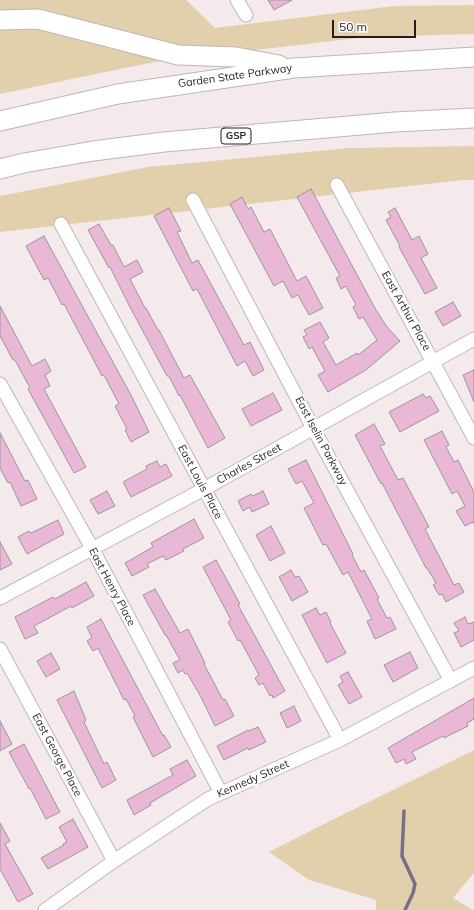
<!DOCTYPE html>
<html>
<head>
<meta charset="utf-8">
<style>
  body { margin:0 }
  #map { position:relative; width:474px; height:910px; overflow:hidden; background:#f5eaeb; font-family:Mulish,sans-serif }
  canvas { display:block }
  .scale { position:absolute; left:332px; top:20px; width:84px; height:18px; box-sizing:border-box; border:2px solid #231f1f; border-top:0; padding-left:5px; font-size:12px; line-height:14px; white-space:nowrap; color:#231f1f; -webkit-text-stroke:3px #fff; paint-order:stroke }
</style>
</head>
<body>
<div id="map">
<canvas width="474" height="910"></canvas>
<div class="scale">50 m</div>
</div>
<script>
const g = document.querySelector('canvas').getContext('2d');
g.lineJoin = 'round';
function fill(path, color) {
  g.fillStyle = color;
  g.fill(path, 'evenodd');
}
function toPath(rows) {
  const path = new Path2D();
  for (const r of rows) {
    path.moveTo(r[0], r[1]);
    for (let i = 2; i < r.length; i += 2) path.lineTo(r[i], r[i + 1]);
  }
  return path;
}
function strokePath(path, color, width, dash) {
  g.strokeStyle = color;
  g.lineWidth = width;
  g.lineCap = dash ? 'butt' : 'round';
  g.setLineDash(dash || []);
  g.stroke(path);
}
function drawText(font, color, halo, rows, align = 'center') {
  g.font = font + ' Mulish,sans-serif';
  g.lineWidth = 4;
  g.setLineDash([]);
  g.textBaseline = 'middle';
  g.strokeStyle = halo;
  g.fillStyle = color;
  for (const [text, x, y, turn = 0] of rows) {
    g.save();
    g.translate(x, y);
    g.rotate((+turn || 0) * Math.PI / 180);
    g.textAlign = isNaN(turn) ? turn : align;
    if (halo) g.strokeText(text, 0, 0);
    g.fillText(text, 0, 0);
    g.restore();
  }
}
fill(toPath([
  [0,0,186,0,215,28,394,6,474,5,474,34,366,37,154,62,0,94],
  [474,146,474,180,463,180,0,232,0,196,148,167,350,148],
  [474,750,474,873,453,898,473,910,376,910,376,900,309,880,269,852,330,821]
]), '#e2d0ad');
strokePath(toPath([
  [404,811,402,856,415,884,413,893,405,910]
]), '#7d6d8c', 3.5);
const building = toPath([
  [268,0,292,0,274,10,268,0],
  [311,189,376,310,389,330,390,330,400,341,366,370,328,392,318,375,325,371,312,347,309,349,303,337,307,335,304,330,320,322,329,338,323,342,336,365,357,353,358,355,377,340,363,317,359,319,353,307,356,305,346,286,341,289,336,278,340,276,297,197,311,189],
  [242,197,248,209,251,207,264,232,270,229,297,281,306,276,323,308,309,315,298,295,292,298,283,281,274,286,230,204,242,197],
  [169,208,181,231,177,232,192,263,198,260,244,345,250,342,264,370,253,376,245,361,237,366,197,289,193,291,154,216,169,208],
  [395,208,412,240,419,236,428,254,421,258,437,288,425,294,399,247,400,246,386,220,391,217,388,212,395,208],
  [99,224,111,245,113,245,124,267,137,260,143,272,130,279,145,308,146,308,158,330,159,330,184,378,190,375,225,438,208,448,180,395,179,396,169,376,167,376,131,309,110,267,109,268,88,230,99,224],
  [44,236,132,397,149,432,131,442,125,430,127,429,115,406,119,404,104,375,102,376,64,304,62,305,48,278,44,280,26,246,44,236],
  [453,302,461,316,443,326,435,312,453,302],
  [0,306,32,366,45,359,51,371,45,375,50,386,44,389,86,467,74,473,28,389,30,388,15,360,13,360,0,336,0,306],
  [474,370,474,402,463,375,474,370],
  [273,393,282,410,251,426,242,409,273,393],
  [423,394,426,398,430,396,439,411,400,432,389,412,423,394],
  [374,424,385,444,380,446,398,480,403,478,429,527,425,529,454,585,459,583,464,592,446,602,442,594,439,595,433,585,436,583,427,568,426,568,382,483,381,484,355,435,374,424],
  [442,431,449,445,446,447,454,462,458,460,474,492,474,524,473,522,465,526,456,511,465,506,457,491,452,494,424,440,442,431],
  [0,433,25,481,28,480,37,499,21,506,10,482,8,483,0,468,0,433],
  [306,460,353,554,352,555,361,572,364,570,379,598,377,599,387,618,390,617,396,629,375,639,367,621,372,619,348,572,343,575,326,544,323,545,304,508,314,503,302,481,296,484,288,469,306,460],
  [157,461,160,467,166,464,172,476,131,497,123,482,147,469,146,466,157,461],
  [107,491,115,506,98,514,90,500,107,491],
  [263,491,269,504,252,512,250,507,243,511,238,501,251,494,253,496,263,491],
  [194,519,204,538,183,549,184,551,166,560,163,556,147,564,149,567,132,576,125,563,153,547,151,543,194,519],
  [58,520,64,534,27,554,18,537,29,531,31,533,58,520],
  [271,526,285,553,270,561,256,535,271,526],
  [0,542,12,564,0,570,0,542],
  [216,560,240,604,238,605,285,691,273,698,272,695,270,696,263,683,259,685,255,678,259,675,240,640,238,641,228,622,231,620,203,567,216,560],
  [291,570,295,577,299,576,308,592,292,601,279,577,291,570],
  [86,582,94,596,72,608,71,606,34,626,38,633,25,639,15,617,53,597,55,599,86,582],
  [155,589,180,633,188,629,205,663,204,664,223,700,225,699,234,716,215,726,201,697,187,673,185,674,183,670,178,673,173,663,180,660,166,635,165,635,143,595,155,589],
  [316,608,320,615,326,612,331,622,330,623,346,653,327,663,302,615,316,608],
  [465,617,468,624,474,622,474,640,461,647,454,633,459,631,454,623,465,617],
  [101,619,163,736,164,735,171,747,153,757,133,717,135,716,126,699,124,700,98,648,93,651,87,641,92,638,87,627,101,619],
  [410,652,418,668,393,682,384,665,410,652],
  [51,653,60,669,46,677,37,661,51,653],
  [348,672,362,697,349,704,338,685,343,682,340,676,348,672],
  [74,691,86,720,84,722,104,764,107,762,116,780,102,788,57,700,74,691],
  [474,698,474,719,467,723,468,726,444,738,443,736,412,752,416,759,406,764,404,759,396,763,388,748,474,698],
  [294,706,301,721,287,728,280,713,294,706],
  [0,721,12,744,0,751,0,721],
  [258,727,266,742,249,750,248,748,224,760,217,746,248,730,249,731,258,727],
  [24,744,60,812,46,819,30,788,29,789,9,752,24,744],
  [187,760,196,776,150,803,151,805,134,815,127,800,173,775,170,769,187,760],
  [73,819,88,847,48,869,41,858,64,845,63,844,67,842,59,827,73,819],
  [0,823,10,841,5,844,33,894,18,902,0,869,0,823]
]);
fill(building, '#e9b8d6');
strokePath(building, '#9d9599', 1);
const minor = toPath([
  [237,0,246,15],
  [337,185,474,438],
  [193,200,313,428,451,681],
  [61,224,340,740],
  [0,384,92,548,221,793],
  [0,598,204,489,474,339],
  [0,649,114,861],
  [45,910,114,861,208,799,340,740,474,668]
]);
const highway = toPath([
  [0,20,38,19,178,55,236,57,279,65],
  [0,121,118,94,294,68,474,57],
  [0,169,24,163,93,151,164,142,395,122,474,118]
]);
strokePath(minor, '#bfb6b6', 15);
strokePath(highway, '#bfb6b6', 21);
strokePath(minor, '#fff', 13);
strokePath(highway, '#fff', 19);
for (const [x, y, w] of [
  [236,136,30]
]) {
  const box = new Path2D();
  box.roundRect(x - w / 2, y - 8, w, 16, 3);
  g.fillStyle = '#fff';
  g.fill(box);
  strokePath(box, '#231f1f', 1);
}
drawText('bold 10px', '#231f1f', null, [
  ["GSP",236,136]
]);
drawText('11px', '#231f1f', '#fff', [
  ["Garden State Parkway",235,76,-8],
  ["East Arthur Place",406,311,61],
  ["East Iselin Parkway",321,441,62],
  ["Charles Street",249,464,-29],
  ["East Louis Place",200,482,62],
  ["East Henry Place",112,587,62],
  ["East George Place",57,755,62],
  ["Kennedy Street",253,779,-24]
]);
</script>
</body>
</html>
